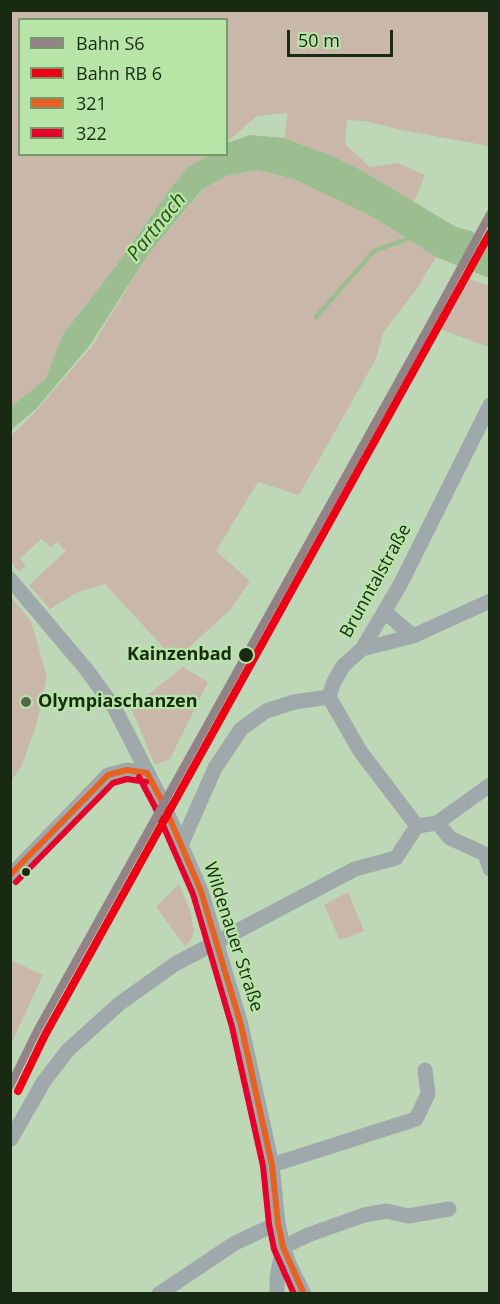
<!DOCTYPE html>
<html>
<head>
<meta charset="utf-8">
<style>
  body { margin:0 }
  #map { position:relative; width:500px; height:1304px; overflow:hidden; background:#bed7b6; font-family:"Open Sans",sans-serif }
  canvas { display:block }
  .frame { position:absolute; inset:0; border:12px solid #182a12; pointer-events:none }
  .legend { position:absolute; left:18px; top:18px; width:210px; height:138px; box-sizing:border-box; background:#b7e5a8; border:2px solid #779a6c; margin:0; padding:8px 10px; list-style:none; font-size:18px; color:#182a12 }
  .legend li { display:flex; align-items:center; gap:12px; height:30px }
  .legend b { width:30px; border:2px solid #779a6c }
  .scale { position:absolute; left:287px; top:30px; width:106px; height:27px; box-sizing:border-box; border:3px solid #182a12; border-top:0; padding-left:8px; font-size:18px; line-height:21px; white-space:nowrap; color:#182a12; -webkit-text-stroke:4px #b7e5a8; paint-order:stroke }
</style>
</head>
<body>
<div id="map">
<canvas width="500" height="1304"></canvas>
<div class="frame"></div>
<ul class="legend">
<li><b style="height:8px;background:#928486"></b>Bahn S6</li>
<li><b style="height:8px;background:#ec0016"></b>Bahn RB 6</li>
<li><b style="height:8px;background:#e76221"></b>321</li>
<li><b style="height:8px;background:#e4002b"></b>322</li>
</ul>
<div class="scale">50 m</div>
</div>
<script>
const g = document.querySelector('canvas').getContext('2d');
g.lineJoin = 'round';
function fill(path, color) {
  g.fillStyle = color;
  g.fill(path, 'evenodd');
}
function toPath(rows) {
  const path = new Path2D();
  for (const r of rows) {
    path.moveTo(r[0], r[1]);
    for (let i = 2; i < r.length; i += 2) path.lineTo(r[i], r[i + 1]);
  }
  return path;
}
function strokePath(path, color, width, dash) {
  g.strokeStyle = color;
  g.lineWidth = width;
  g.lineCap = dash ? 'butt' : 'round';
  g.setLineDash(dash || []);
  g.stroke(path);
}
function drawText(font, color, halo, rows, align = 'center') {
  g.font = font + ' "Open Sans",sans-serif';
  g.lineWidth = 4.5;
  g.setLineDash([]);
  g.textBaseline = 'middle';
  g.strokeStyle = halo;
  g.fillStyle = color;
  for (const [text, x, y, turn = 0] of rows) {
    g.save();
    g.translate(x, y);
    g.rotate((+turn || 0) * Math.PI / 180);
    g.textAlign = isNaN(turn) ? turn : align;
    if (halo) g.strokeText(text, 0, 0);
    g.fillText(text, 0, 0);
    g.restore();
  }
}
fill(toPath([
  [11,11,489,11,489,146,401,130,365,121,347,120,345,144,370,167,398,163,425,175,414,202,361,170,332,156,284,138,288,113,257,116,227,142,226,20,20,20,20,154,208,155,187,168,173,185,116,266,63,334,45,380,11,406],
  [257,170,294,179,324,193,373,217,436,257,416,290,383,333,376,359,299,495,258,482,216,551,250,581,231,609,175,660,105,584,78,592,50,609,29,585,66,551,57,542,51,547,41,539,20,559,26,566,19,572,11,562,10,437,35,412,92,346,147,256,203,190,226,176],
  [462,277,489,286,489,347,434,327],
  [11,597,31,621,47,677,36,726,22,765,11,781],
  [183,667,208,682,170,759,155,765,131,708],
  [179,884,190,910,194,930,191,940,185,946,156,907],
  [348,892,364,931,340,940,324,905],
  [10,960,43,975,11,1044,10,1044]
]), '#c9b8a9');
fill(toPath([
  [250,135,284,138,332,156,361,170,456,227,471,231,489,241,489,278,436,257,373,217,294,179,257,170,226,176,202,190,171,227,147,256,90,345,36,409,11,430,11,406,45,380,63,334,116,266,173,185,187,168,208,155,226,154,227,143]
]), '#9cbd90');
strokePath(toPath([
  [316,317,374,251,410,238]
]), '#9cbd90', 4.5);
strokePath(toPath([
  [10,579,86,669,115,709,163,803,201,891,241,1025,272,1165,278,1223,283,1247,290,1266,304,1294],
  [385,612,413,636],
  [362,649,413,636,490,601],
  [437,823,450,838,485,854,490,869],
  [417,826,360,751,329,697,333,684,343,666,362,649,400,585,490,405],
  [181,845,215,768,241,729,266,711,294,702,329,697],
  [10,876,108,775,127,770,147,773],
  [11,1139,44,1081,68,1050,119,1004,175,964,355,869,396,858,417,826,437,823,490,785],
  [272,1165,416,1119,428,1094,425,1070],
  [159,1294,235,1243,278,1223],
  [277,1294,277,1277,283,1247,308,1235,364,1215,387,1211,408,1216,449,1209]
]), '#9fa8ab', 15);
strokePath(toPath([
  [147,773,163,803,201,891,241,1025,272,1165,278,1223,283,1247,304,1294],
  [10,875,108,775,127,770,147,773]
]), '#e76221', 6);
strokePath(toPath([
  [139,777,155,807,193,894,232,1027,263,1166,269,1224,274,1249,294,1294],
  [16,882,113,783,127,779,146,782]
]), '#e4002b', 6);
strokePath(toPath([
  [10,1086,37,1031,427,330,490,214]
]), '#928486', 8);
strokePath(toPath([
  [18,1091,45,1035,490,233]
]), '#ec0016', 8);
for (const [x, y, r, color] of [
  [246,655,8,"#182a12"],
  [26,702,6,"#52674b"],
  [26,872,5,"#182a12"]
]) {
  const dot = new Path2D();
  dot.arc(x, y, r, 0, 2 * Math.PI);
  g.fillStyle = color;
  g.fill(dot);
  strokePath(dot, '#b7e5a8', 2);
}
drawText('18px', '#182a12', '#b7e5a8', [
  ["Brunntalstraße",376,581,-61],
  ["Wildenauer Straße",233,937,72]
]);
drawText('bold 18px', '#182a12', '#b7e5a8', [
  ["Kainzenbad",232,655]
], 'right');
drawText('bold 18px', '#182a12', '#b7e5a8', [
  ["Olympiaschanzen",38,702]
], 'left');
drawText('italic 20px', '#24540f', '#b7e5a8', [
  ["Partnach",157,227,-51]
]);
</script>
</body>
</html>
